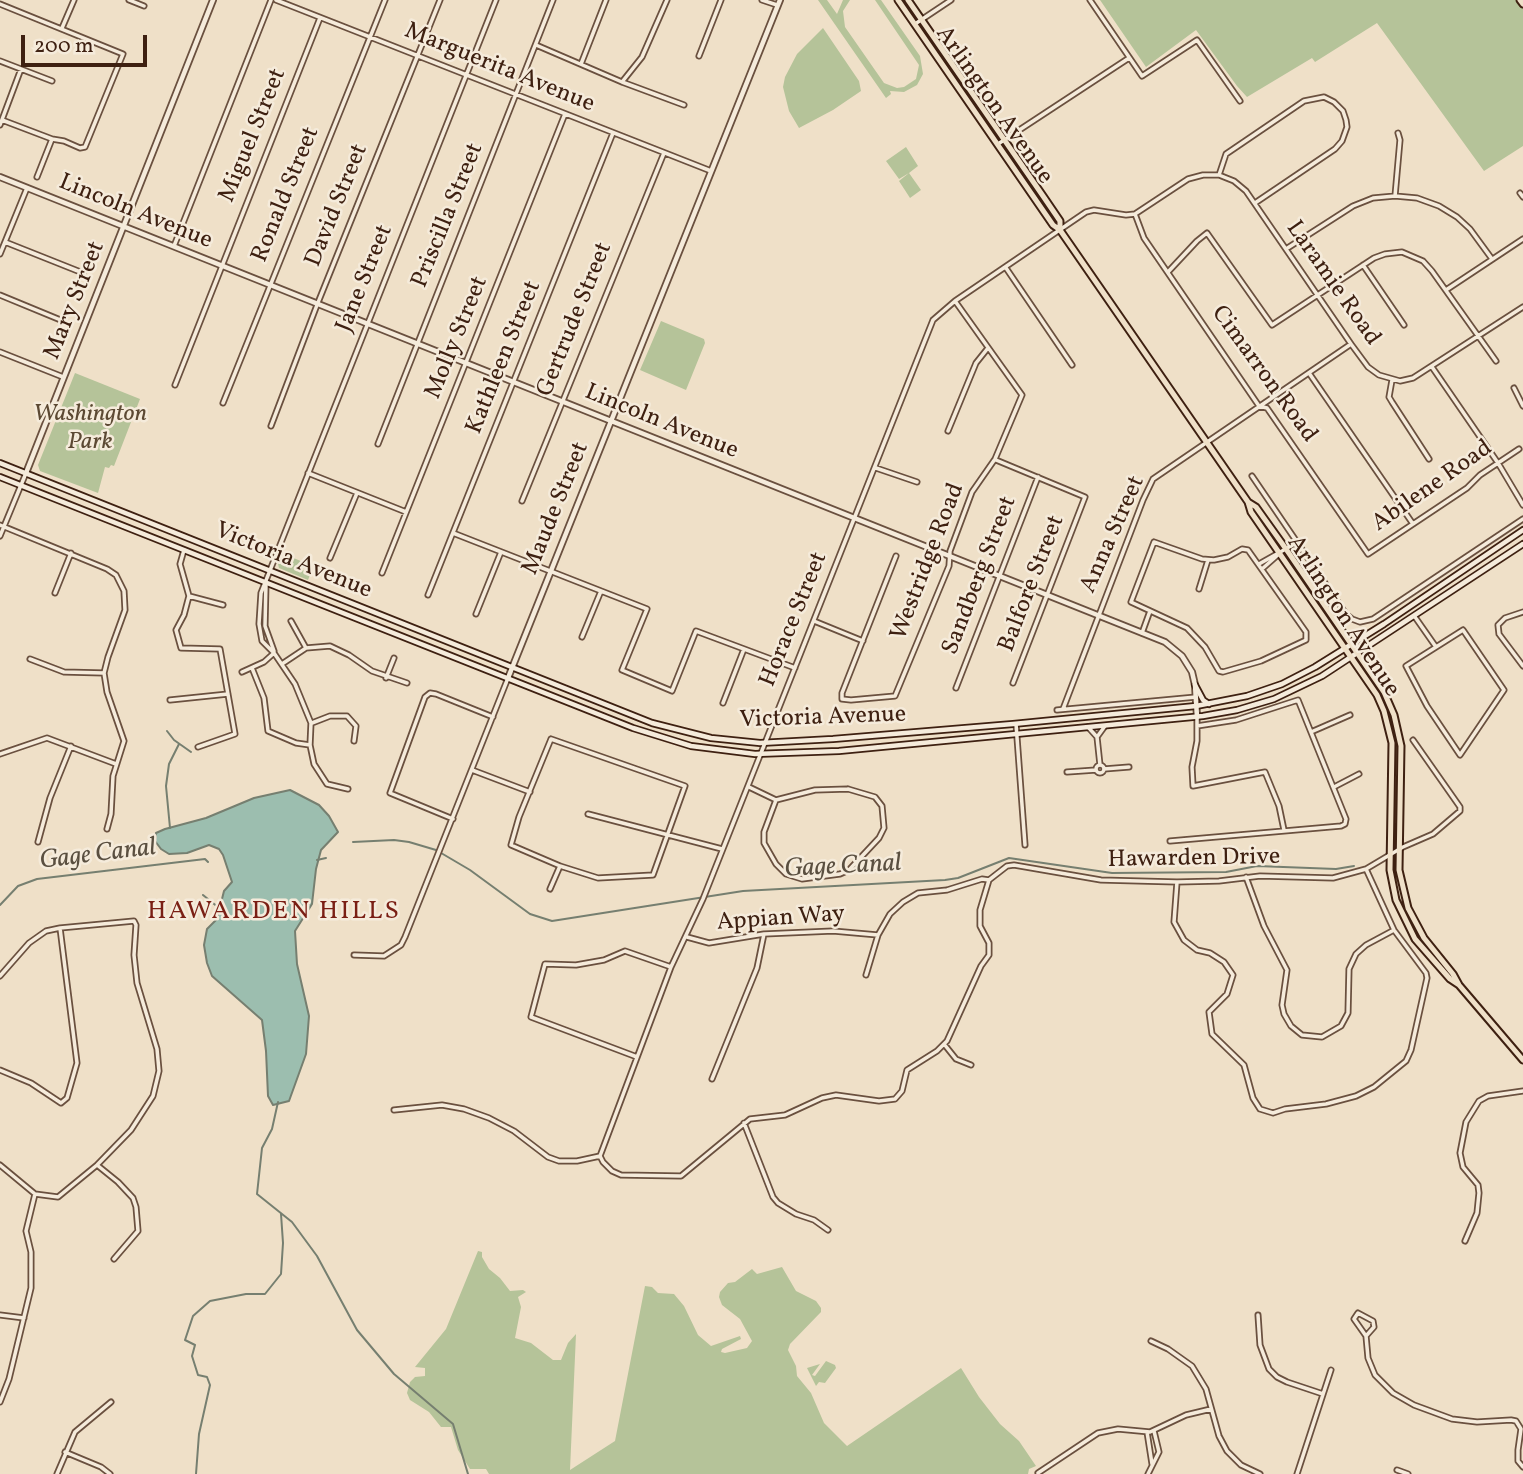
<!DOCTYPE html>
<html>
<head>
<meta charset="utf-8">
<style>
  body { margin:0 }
  #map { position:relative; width:1523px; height:1474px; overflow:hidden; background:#efe0c8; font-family:Vollkorn,serif }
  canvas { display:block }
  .scale { position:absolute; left:21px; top:35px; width:126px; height:32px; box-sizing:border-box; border:4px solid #3e2011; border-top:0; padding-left:9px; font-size:21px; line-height:24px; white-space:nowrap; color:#3e2011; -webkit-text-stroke:5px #f5ebdb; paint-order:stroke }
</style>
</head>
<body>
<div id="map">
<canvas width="1523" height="1474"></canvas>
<div class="scale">200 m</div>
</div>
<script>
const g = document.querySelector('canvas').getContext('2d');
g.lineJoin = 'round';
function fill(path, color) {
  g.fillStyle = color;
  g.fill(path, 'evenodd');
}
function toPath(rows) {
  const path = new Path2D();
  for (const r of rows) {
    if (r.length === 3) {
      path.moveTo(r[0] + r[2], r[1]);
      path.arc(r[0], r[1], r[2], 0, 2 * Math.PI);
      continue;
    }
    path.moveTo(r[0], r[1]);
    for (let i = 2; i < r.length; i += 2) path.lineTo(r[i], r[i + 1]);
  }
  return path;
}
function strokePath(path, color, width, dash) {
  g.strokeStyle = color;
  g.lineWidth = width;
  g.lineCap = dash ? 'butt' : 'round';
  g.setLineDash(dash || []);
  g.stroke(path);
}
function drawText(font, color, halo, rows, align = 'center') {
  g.font = font + ' Vollkorn,serif';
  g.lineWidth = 5;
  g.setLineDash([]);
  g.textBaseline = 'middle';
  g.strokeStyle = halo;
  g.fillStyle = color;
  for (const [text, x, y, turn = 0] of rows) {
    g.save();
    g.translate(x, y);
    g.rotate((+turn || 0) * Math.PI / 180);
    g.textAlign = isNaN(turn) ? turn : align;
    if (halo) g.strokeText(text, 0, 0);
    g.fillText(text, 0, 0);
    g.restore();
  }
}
fill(toPath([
  [818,0,827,0,837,14,843,0,850,0,843,11,845,27,884,83,897,88,904,87,916,79,919,65,875,0,881,0,920,56,923,74,917,85,904,92,890,91,891,94,886,98],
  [1100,0,1523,0,1523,146,1484,171,1377,23,1315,62,1312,58,1247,97,1237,86,1196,30,1146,67],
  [823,28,859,81,861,91,833,110,799,128,789,111,783,87,785,77,797,54],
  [906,147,918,166,909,173,921,190,910,198,899,181,909,173,899,179,886,161],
  [661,321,704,339,705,343,686,390,640,370],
  [75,373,140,399,114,466,111,465,109,468,105,467,98,493,40,471,38,465],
  [282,553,303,562,300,568,310,575,308,580,279,568,278,564],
  [478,1251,482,1252,482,1257,489,1269,500,1278,510,1291,523,1290,526,1292,518,1297,521,1307,515,1338,531,1343,553,1360,561,1360,568,1343,576,1334,570,1470,615,1441,645,1286,652,1287,658,1293,674,1294,684,1306,698,1335,711,1346,740,1336,741,1339,722,1349,721,1352,725,1353,747,1348,752,1341,740,1319,722,1305,719,1297,720,1292,728,1283,735,1282,752,1269,757,1274,782,1267,796,1291,816,1301,821,1308,821,1312,790,1344,788,1350,796,1366,797,1376,811,1393,824,1423,847,1446,961,1368,979,1397,1000,1424,1019,1441,1036,1466,1029,1469,1028,1474,489,1474,486,1469,470,1469,458,1450,451,1427,441,1427,429,1412,410,1400,407,1393,410,1382,415,1377,425,1376,425,1368,415,1367,446,1329],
  [826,1361,835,1365,836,1368,825,1383,819,1382,816,1386,807,1368,820,1364,812,1375,815,1376]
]), '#b5c399');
const water = toPath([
  [290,790,319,805,329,816,338,832,321,850,316,869,312,904,295,931,297,964,309,1016,306,1054,289,1101,273,1105,268,1096,266,1051,262,1020,212,976,207,963,204,945,207,929,217,919,224,891,232,882,223,855,219,849,209,845,187,853,169,854,161,849,155,841,156,833,165,829,206,818,254,798,290,790]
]);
fill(water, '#9cbeaf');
strokePath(water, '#767f70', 2);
strokePath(toPath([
  [167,731,174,740,191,752],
  [170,828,166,786,169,764,179,744],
  [353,842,394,840,409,842,436,850,470,870,530,914,552,921,743,891,945,880,958,878,1009,858,1112,873,1226,872,1257,866,1336,869,1354,866],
  [317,860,326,858],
  [203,895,219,908],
  [0,905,18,886,37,879,205,859,208,862],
  [278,1102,272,1129,262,1148,257,1194,292,1222,317,1256,357,1330,394,1374,453,1424,468,1474],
  [196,1474,199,1434,210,1385,207,1377,198,1375,192,1356,195,1345,185,1340,193,1316,210,1301,246,1294,265,1294,281,1274,283,1243,281,1214]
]), '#767f70', 2);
const minor = toPath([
  [129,0,144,6],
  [276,0,711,171],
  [762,0,777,5],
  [1090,0,1142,76,1197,40,1240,101],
  [0,4,123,54,85,147,80,148,64,141,52,139,2,120],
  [915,24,951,0],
  [62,28,74,0],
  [536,45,622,82,684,105],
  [699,56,721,0],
  [0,61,52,81],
  [581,64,606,0],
  [622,82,642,57,667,0],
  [0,125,21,69],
  [998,144,1129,58],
  [1219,175,1234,181,1246,191,1351,344,1368,367,1379,375,1400,381,1413,378,1523,307],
  [37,177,52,139],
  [1520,193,1523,197],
  [1395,196,1400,140,1398,133],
  [1135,214,1144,238,1259,406,1267,408,1368,554,1467,488,1480,475,1519,449],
  [5,242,83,273],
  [174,246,271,0],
  [1286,249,1353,206,1373,198,1395,196,1417,198,1439,206,1457,217,1470,229,1492,259],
  [0,254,27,188],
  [1363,265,1404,325],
  [1006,268,1072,365],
  [1168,272,1197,241,1207,233,1272,325,1374,258,1385,254,1402,252,1423,261,1432,271,1496,361],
  [1446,290,1523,239],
  [0,295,63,321],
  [0,352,63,377],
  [1432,367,1498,463,1523,505],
  [1309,373,1413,524],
  [1392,380,1389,397,1392,402,1429,459],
  [175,385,320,18],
  [1514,388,1523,406],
  [223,403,385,0],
  [271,426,317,305,440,0],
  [948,431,976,363,988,348],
  [378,444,553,0],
  [996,460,1085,497,1013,683],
  [876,468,917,482],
  [308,473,406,512],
  [1252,476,1346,614,1352,619,1360,622,1373,619,1523,519],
  [522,501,664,153],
  [0,525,107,569,116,575,124,591,125,610,108,657,104,673,107,692,124,741,113,776,111,814,107,829],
  [453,533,647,609,622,670,672,691,696,631,795,668],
  [0,536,26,473],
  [1154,542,1202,559,1214,560,1228,557,1242,549,1248,550,1306,632,1306,640,1261,661,1223,672,1219,671,1205,647,1187,628,1131,602,1154,542],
  [184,550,180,564,189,596,184,615,176,630,181,648,220,649,235,734,198,747],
  [896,556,842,693,842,699,851,700,895,696,949,566,950,551,972,492,995,459,1022,395,955,301],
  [330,558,357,493],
  [1259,564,1298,542],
  [1262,569,1279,554],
  [382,573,565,114],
  [266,583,265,626,274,651],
  [1199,589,1208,560],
  [55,593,71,553],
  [428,595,613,133],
  [189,596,223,605],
  [1523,612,1505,618,1498,625,1499,634,1523,666],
  [476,614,501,552],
  [1415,617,1436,647],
  [291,621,306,648],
  [814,621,863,641],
  [1463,630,1504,690,1460,755,1427,706,1406,666,1463,630],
  [1142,633,1150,611],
  [582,637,601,591],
  [30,659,64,672,104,673],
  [282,664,306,648,330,646,349,655,372,671,407,683],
  [252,668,264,698,268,731,296,743,310,745],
  [242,672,264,662,274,653],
  [386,678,394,658],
  [956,688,1038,477],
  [170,700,228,694],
  [723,703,744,649],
  [1063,709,1143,500,1153,479,1351,344],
  [1057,710,1196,697],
  [1197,717,1197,741,1192,767,1193,786,1265,772,1279,806,1284,830],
  [312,723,330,716,347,716,356,726,354,741],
  [1016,724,1025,845],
  [1088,727,1097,737,1100,765],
  [1311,732,1350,715],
  [1097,737,1105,726],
  [551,739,685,786,653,875,598,878,560,866,511,845,519,817,551,739],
  [0,754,47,738,116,764],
  [1100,769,4],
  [1104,769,1129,767],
  [472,770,530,792],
  [1067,772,1096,770],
  [749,787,776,800],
  [1334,787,1359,774],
  [348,789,327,784,314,764,310,745,311,723,295,684,274,653,262,641,259,624,261,593,496,0],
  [848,789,875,797,882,806,884,828,879,838,849,870,840,874,802,879,786,874,776,864,764,843,764,832,776,800,815,790,848,789],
  [588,814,722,849],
  [453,819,390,793,425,697,430,693,436,694,493,717],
  [1170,841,1341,826,1345,824,1346,819,1298,700,1236,720,1197,726],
  [38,842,50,798,71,746],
  [1246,877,1264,926,1287,970,1282,1005,1284,1014,1291,1026,1302,1035,1322,1037,1341,1026,1348,1013,1349,969,1356,954,1366,945,1394,930],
  [1177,882,1174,922,1184,940,1197,950,1210,953,1224,962,1233,975,1227,994,1209,1012,1212,1034,1244,1065,1253,1098,1260,1109,1273,1113,1285,1109,1326,1104,1356,1096,1374,1087,1406,1061,1411,1050,1427,978,1426,973,1394,930,1366,869],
  [550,889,560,866],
  [687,937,709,943,764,934,833,931,878,935],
  [354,955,384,956,401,945,405,937,508,678],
  [866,975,878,935,890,914,903,902,918,893,947,890,982,879,989,880],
  [0,976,29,943,46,931,60,928,134,921,136,925,134,955,137,983,157,1049,159,1071,153,1096,131,1130,97,1165,58,1197,35,1194,0,1165],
  [944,1044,956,1059,971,1065],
  [637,1057,531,1017,545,964,576,965,604,960,625,951,671,967],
  [0,1070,31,1083,61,1103,67,1098,77,1063,60,928],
  [712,1079,757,968,764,934],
  [394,1110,442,1105,464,1109,489,1118,514,1131,548,1157,559,1161,577,1161,600,1156],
  [744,1123,773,1197,778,1203,796,1214,814,1220,828,1230],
  [600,1156,671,967,703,899,933,320,955,301,1086,212,1094,210,1126,215,1135,214,1188,179,1203,175,1219,175,1226,154,1304,101,1324,97,1334,102,1343,111,1346,120,1347,127,1342,141,1335,149,1255,203],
  [600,1156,603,1162,612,1171,621,1175,681,1176,750,1119,785,1115,822,1098,836,1095,879,1101,895,1099,902,1091,907,1070,937,1051,947,1041,981,966,989,955,989,943,980,926,980,910,989,880,1007,866,1014,865,1101,880,1177,882,1219,881,1260,876,1333,878,1366,869,1403,847,1433,834,1460,811,1460,807,1413,740],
  [97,1165,118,1182,133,1198,136,1207,138,1231,114,1259],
  [1465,1241,1477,1213,1479,1193,1478,1185,1463,1167,1460,1153,1466,1122,1479,1101,1488,1096,1523,1091],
  [0,1315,24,1318],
  [1258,1315,1260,1345,1269,1369,1277,1377,1287,1382,1323,1394],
  [1366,1336,1374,1327,1373,1321,1358,1313,1354,1319,1366,1336,1368,1358,1375,1375,1393,1393,1414,1405,1452,1419,1477,1422,1511,1420,1516,1421,1521,1429,1518,1450,1518,1461,1523,1467],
  [1151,1341,1168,1349,1192,1366,1206,1389,1219,1436,1227,1451,1241,1465,1260,1474],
  [0,1402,9,1379,31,1288,31,1252,26,1231,35,1194],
  [1147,1432,1152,1464],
  [65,1452,101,1467,110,1474],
  [1397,1470,1408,1474],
  [1038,1473,1098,1433,1118,1429,1150,1432,1186,1415,1211,1409],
  [57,1474,75,1432,111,1402],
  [1148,1474,1159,1452,1154,1431],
  [1297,1474,1331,1370]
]);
const tertiary = toPath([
  [0,177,1165,642,1182,656,1192,672,1195,685,1197,717],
  [26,473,213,0],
  [508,678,780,0]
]);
const secondary = toPath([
  [0,463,652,723,711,738,760,743,833,739,1013,724,1196,706,1247,696,1282,684,1315,667,1384,624,1523,530],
  [0,477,633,728,691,746,755,754,839,751,1203,716,1237,710,1274,699,1322,676,1523,544],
  [1195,685,1203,700,1209,704]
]);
const primary = toPath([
  [898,0,1053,225,1060,230,1248,502,1251,512,1377,695,1384,711,1392,743,1390,870,1396,900,1415,939,1450,979,1459,985],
  [908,0,1043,196,1060,221,1060,230],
  [1520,0,1523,4],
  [1248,502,1256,507,1286,549,1384,692,1394,715,1401,746,1399,870,1408,908,1424,938,1453,974,1459,985,1523,1060]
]);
strokePath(minor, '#6a503f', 7);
strokePath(tertiary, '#6a503f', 8);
strokePath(secondary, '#3e2011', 8);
strokePath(primary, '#3e2011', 9);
strokePath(minor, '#f5ebdb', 3.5);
strokePath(tertiary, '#f5ebdb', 4.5);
strokePath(secondary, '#f5ebdb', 4.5);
strokePath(primary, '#efe0c8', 5);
drawText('24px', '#3e2011', '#f5ebdb', [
  ["Marguerita Avenue",499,69,22],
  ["Arlington Avenue",993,106,55],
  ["Miguel Street",254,136,-68],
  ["Ronald Street",287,195,-68],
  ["David Street",338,206,-68],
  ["Lincoln Avenue",135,213,22],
  ["Priscilla Street",449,216,-68],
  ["Jane Street",366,279,-68],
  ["Laramie Road",1332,284,55],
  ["Mary Street",76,301,-68],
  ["Gertrude Street",576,320,-68],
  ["Molly Street",458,338,-68],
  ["Kathleen Street",505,358,-68],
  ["Cimarron Road",1263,375,54],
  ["Lincoln Avenue",661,423,22],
  ["Abilene Road",1433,487,-35],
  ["Maude Street",557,509,-68],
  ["Anna Street",1114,535,-66],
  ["Victoria Avenue",293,562,22],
  ["Westridge Road",929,562,-69],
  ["Sandberg Street",981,576,-69],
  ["Balfore Street",1033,584,-69],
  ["Arlington Avenue",1342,617,57],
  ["Horace Street",795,620,-68],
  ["Victoria Avenue",823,719,-2],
  ["Hawarden Drive",1194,860,-1],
  ["Appian Way",781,920,-4]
]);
drawText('italic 24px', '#5c4933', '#f5ebdb', [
  ["Washington",90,416],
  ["Park",90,444]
]);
drawText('italic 26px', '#5a4f40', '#f5ebdb', [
  ["Gage Canal",98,856,-7],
  ["Gage Canal",843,868,-3]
]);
g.letterSpacing = '2px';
drawText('26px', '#7a1f14', '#f5ebdb', [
  ["HAWARDEN HILLS",274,913]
]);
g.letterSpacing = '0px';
</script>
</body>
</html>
